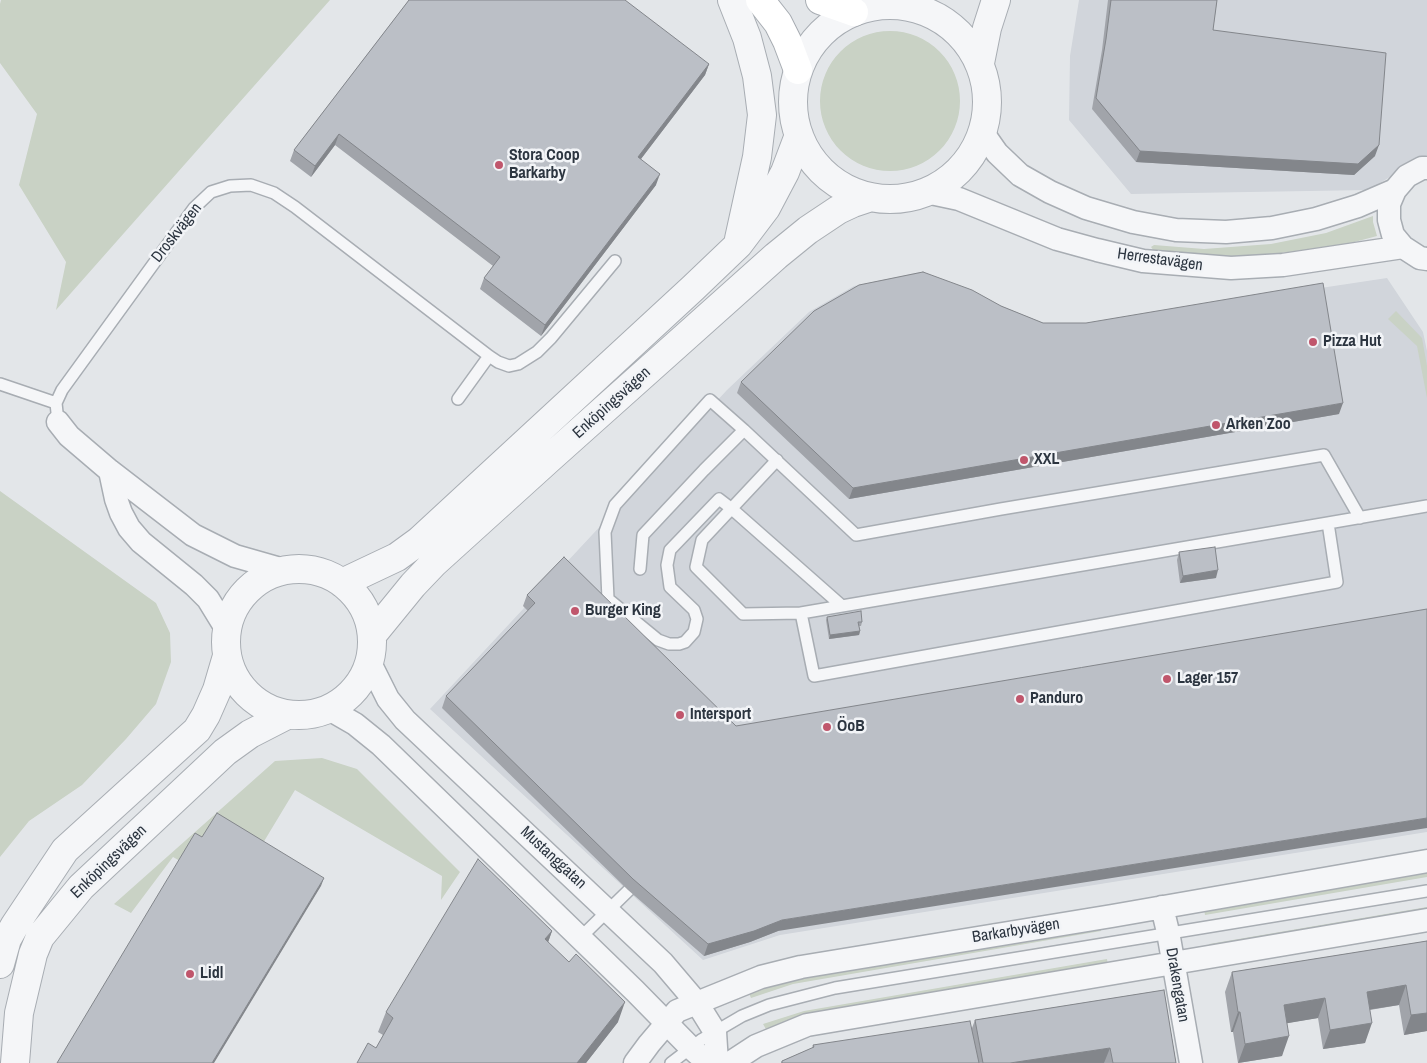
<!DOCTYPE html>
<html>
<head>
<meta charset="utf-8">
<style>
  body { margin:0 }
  canvas { display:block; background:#e3e6e9 }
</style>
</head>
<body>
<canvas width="1427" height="1063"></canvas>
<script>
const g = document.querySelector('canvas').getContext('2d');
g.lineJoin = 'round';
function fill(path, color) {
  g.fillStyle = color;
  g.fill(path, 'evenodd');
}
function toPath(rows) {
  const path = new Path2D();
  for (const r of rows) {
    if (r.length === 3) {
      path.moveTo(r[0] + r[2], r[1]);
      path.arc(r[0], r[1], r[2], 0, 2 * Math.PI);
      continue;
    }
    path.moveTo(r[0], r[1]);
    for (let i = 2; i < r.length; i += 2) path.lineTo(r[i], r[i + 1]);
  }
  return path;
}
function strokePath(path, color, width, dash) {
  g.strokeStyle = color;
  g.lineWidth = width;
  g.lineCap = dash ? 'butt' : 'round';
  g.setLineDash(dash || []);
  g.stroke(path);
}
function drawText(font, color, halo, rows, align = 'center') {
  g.font = font + ' "Archivo Narrow",sans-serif';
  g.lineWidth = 5;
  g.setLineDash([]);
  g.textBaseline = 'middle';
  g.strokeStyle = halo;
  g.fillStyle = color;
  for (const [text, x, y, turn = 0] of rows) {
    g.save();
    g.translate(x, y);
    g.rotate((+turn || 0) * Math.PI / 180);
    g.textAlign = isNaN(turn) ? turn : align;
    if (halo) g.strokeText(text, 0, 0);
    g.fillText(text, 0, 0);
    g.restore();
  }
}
fill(toPath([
  [1079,0,1427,0,1427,155,1368,190,1131,194,1069,120,1070,56],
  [920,272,1042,324,1082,324,1387,278,1423,332,1427,351,1427,832,780,935,703,960,430,709,727,390,809,312,854,286]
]), '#d1d5db');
fill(toPath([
  [1,0,330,0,56,310,66,262,19,185,37,114,0,63,0,4],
  [890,101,70],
  [1373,216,1373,222,1377,236,1347,244,1310,250,1240,257,1154,251,1151,247,1154,245,1204,249,1271,244,1326,233],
  [1396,311,1422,338,1427,366,1427,398,1417,346,1388,319],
  [0,491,156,603,170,633,171,662,156,704,126,739,82,785,29,821,0,857],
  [322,758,357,769,460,872,441,900,442,876,295,790,260,848,199,845,180,861,173,857,131,913,114,904,275,761],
  [1427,871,1427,877,1205,915,1204,909],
  [1427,907,1427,913,1211,950,1209,944],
  [1100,925,1101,931,793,984,751,998,748,991,785,979],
  [1107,959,1108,967,767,1031,763,1024,804,1011]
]), '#c9d2c5');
const service = toPath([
  [0,384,56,403],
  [458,399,489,356],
  [58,422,56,403,62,390,194,208,211,192,230,186,251,185,274,193,295,207,489,356,498,362,509,366,518,364,537,352,551,338,615,261],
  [744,430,710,400,615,505,605,532,608,599,658,640,669,644,679,644,685,642,694,632,697,619,694,610,670,587,667,565,670,550,719,499,732,509,842,606],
  [777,460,702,540,696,567,743,614,801,613],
  [1328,523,1337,582,814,676,801,613,842,606,1012,577,1328,523,1427,506],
  [640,569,643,535,704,470,744,430,856,535,1001,509,1324,455,1360,518],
  [580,938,629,890],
  [671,1063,701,1040,742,1016,769,1005,835,988,1427,891]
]);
const minor = toPath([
  [983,133,997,153,1020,175,1050,192,1086,208,1133,222,1176,230,1226,232,1272,228,1316,219,1358,206,1395,190],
  [1427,168,1422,168,1407,176,1395,190,1389,204,1389,220,1393,235,1403,247,1420,258,1427,259],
  [926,192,959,199,1057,239,1097,250,1143,261,1231,268,1283,265,1403,247],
  [58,422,69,436,110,471,193,535,235,556,284,570],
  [110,471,116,499,121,513,129,528,141,542,194,585,208,599,227,630],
  [370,663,388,699,405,720,663,963,697,1003,715,1032,717,1063],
  [329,709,355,724,381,745,635,991,690,1047,708,1063],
  [1162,907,1168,932,1191,1063],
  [635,1063,649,1044,677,1011,761,977,801,967,1112,916,1427,861],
  [730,1063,756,1046,807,1025,1427,920]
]);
const tertiary = toPath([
  [732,0,747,38,757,76,762,115,757,157,739,239],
  [890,102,97],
  [980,63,987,28,996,0],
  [299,642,73],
  [342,583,397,557,419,541,693,288,738,245,766,208,785,172,799,135],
  [373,634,413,585,434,563,550,458,776,256,808,230,838,210,853,203,871,197],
  [0,964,7,939,15,925,65,850,197,730,206,715,217,690,227,656],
  [15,1063,19,1013,33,954,40,937,81,887,225,752,250,734,287,715]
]);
const secondary = toPath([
  [760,0,778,23,787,41,798,70],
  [820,0,854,12]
]);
strokePath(service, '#a8adb3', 14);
strokePath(minor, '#a8adb3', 25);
strokePath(tertiary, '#a8adb3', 30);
strokePath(secondary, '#a8adb3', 30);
strokePath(service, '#f5f6f8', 11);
strokePath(minor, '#f5f6f8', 22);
strokePath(tertiary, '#f5f6f8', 28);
strokePath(secondary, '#fff', 28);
fill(toPath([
  [409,0,709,64,705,75,641,159,656,185,541,336,480,289,484,278,493,266,335,145,311,177,290,161,294,150],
  [1108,0,1217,0,1213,30,1375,156,1354,175,1136,162,1092,109,1102,50],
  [1001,306,1043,323,1339,414,849,499,737,393,741,382],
  [1179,552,1216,578,1180,583,1177,560],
  [564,557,778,931,750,942,704,956,628,890,442,708,446,696,528,611,523,606,527,595],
  [827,617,862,622,861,626,859,626,860,631,859,635,829,639,826,620],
  [552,931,548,942,618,1022,586,1063,357,1063,376,1048,383,1035,378,1032,386,1012],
  [1427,941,1427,1031,1404,1035,1399,1005,1370,1010,1365,1043,1323,1049,1318,1018,1287,1023,1282,1056,1238,1063,1233,1032,1231,1032,1225,992,1232,972],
  [1164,990,1176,1063,781,1063,782,1061,812,1048,813,1045,972,1028,975,1020]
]), '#a1a4aa');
fill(toPath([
  [709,64,705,75,634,168,638,157],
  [339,134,335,145,311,177,315,166],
  [1379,145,1375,156,1354,175,1136,162,1140,151],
  [660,174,656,185,541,336,545,325],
  [1343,403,1339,414,849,499,853,488],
  [1218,570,1216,578,1180,583,1183,576],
  [860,631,859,635,829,639,830,635],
  [1427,818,1427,828,778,931,750,942,704,956,708,944,782,920],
  [324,878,321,886,214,1063,212,1063],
  [552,931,545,951,545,939],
  [1406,985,1399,1005,1360,1011,1367,992],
  [1325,998,1318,1018,1277,1025,1284,1005],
  [625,1002,618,1022,586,1063,577,1063],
  [1238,1012,1240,1012,1233,1032,1231,1032],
  [1427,1013,1427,1031,1404,1035,1411,1015],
  [1372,1023,1365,1043,1323,1049,1330,1030],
  [1289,1036,1282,1056,1238,1063,1245,1044],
  [1110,1048,1104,1063,1010,1063]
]), '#83868b');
const building = toPath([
  [409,0,625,0,709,64,638,157,660,174,545,325,484,278,500,257,339,134,315,166,294,150,409,0],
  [1111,0,1217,0,1213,30,1386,53,1379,145,1358,164,1140,151,1096,98,1106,39,1111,0],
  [923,272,972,290,1001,306,1043,323,1086,323,1323,283,1343,403,853,488,741,382,814,311,859,285,923,272],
  [1215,547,1218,570,1183,576,1179,552,1215,547],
  [564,557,736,726,1427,609,1427,818,782,920,754,931,708,944,633,879,446,696,535,603,527,595,564,557],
  [861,611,862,622,858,622,860,631,830,635,827,617,861,611],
  [217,813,324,878,212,1063,57,1063,195,833,202,837,217,813],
  [478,859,552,931,545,939,569,962,576,954,625,1002,577,1063,357,1063,368,1043,376,1048,393,1018,386,1012,478,859],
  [1427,941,1427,1013,1411,1015,1406,985,1367,992,1372,1023,1330,1030,1325,998,1284,1005,1289,1036,1245,1044,1240,1012,1238,1012,1232,972,1427,941],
  [1164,990,1176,1063,1113,1063,1110,1048,1010,1063,983,1063,975,1020,1164,990],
  [970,1021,979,1063,782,1063,782,1061,814,1047,813,1045,970,1021]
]);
fill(building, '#bbbfc6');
strokePath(building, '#83868b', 1);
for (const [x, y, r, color] of [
  [499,165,5,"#c0566c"],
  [1313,342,5,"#c0566c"],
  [1216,425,5,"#c0566c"],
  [1024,460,5,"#c0566c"],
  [575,611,5,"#c0566c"],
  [1167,679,5,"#c0566c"],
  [1020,699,5,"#c0566c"],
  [680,715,5,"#c0566c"],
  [827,727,5,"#c0566c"],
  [190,974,5,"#c0566c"]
]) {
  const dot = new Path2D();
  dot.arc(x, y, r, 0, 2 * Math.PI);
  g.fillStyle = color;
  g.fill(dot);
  strokePath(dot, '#f2f4f7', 2);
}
drawText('bold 16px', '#2c3540', '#f2f4f7', [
  ["Stora Coop",509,156],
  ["Barkarby",509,174],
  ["Pizza Hut",1323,342],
  ["Arken Zoo",1226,425],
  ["XXL",1034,460],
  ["Burger King",585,611],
  ["Lager 157",1177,679],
  ["Panduro",1030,699],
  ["Intersport",690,715],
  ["ÖoB",837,727],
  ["Lidl",200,974]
], 'left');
drawText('16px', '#2c3540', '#f2f4f7', [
  ["Droskvägen",177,233,-52],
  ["Herrestavägen",1160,260,8],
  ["Enköpingsvägen",612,403,-42],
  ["Mustanggatan",553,858,43],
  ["Enköpingsvägen",109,862,-44],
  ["Barkarbyvägen",1016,931,-9],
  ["Drakengatan",1177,985,80]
]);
</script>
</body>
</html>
